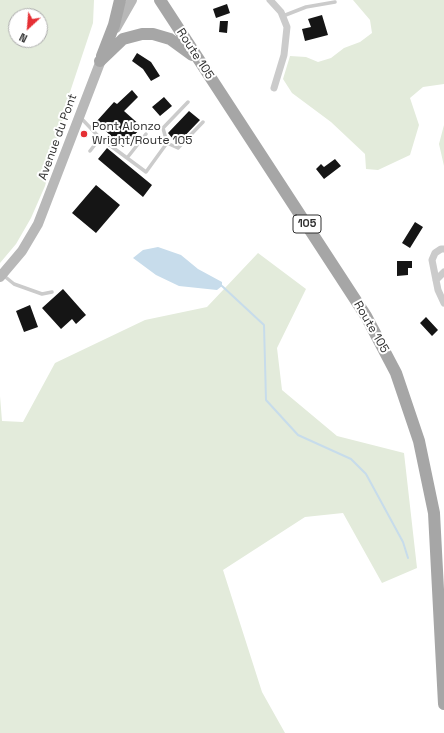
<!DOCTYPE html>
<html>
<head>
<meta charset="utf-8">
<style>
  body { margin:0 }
  #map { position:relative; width:444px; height:733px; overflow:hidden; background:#fff; font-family:"Space Grotesk",sans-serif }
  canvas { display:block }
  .north { position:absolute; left:8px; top:8px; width:40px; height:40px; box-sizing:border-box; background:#fff; border:1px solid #ababab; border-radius:50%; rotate:206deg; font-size:11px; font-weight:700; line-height:16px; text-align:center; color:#2e2e2e }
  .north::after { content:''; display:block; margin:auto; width:14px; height:18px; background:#e52f34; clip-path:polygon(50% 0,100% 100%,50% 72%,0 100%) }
</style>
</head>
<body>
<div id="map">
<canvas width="444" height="733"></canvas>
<div class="north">N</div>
</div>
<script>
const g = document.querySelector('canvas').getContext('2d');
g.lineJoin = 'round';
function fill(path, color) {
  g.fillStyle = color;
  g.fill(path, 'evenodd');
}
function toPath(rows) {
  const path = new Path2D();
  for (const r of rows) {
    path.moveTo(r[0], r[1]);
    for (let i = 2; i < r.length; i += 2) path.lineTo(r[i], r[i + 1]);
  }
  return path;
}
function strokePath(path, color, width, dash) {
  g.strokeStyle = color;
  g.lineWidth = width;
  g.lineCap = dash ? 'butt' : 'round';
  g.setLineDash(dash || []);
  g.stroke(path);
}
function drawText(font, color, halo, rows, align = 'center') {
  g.font = font + ' "Space Grotesk",sans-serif';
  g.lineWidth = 4;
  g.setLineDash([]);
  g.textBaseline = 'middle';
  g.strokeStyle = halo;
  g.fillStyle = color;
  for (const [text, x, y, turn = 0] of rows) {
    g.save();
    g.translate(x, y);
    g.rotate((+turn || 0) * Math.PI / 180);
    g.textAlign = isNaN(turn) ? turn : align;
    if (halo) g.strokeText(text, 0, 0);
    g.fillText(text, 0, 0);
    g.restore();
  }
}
fill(toPath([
  [0,0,94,0,93,23,70,92,45,186,31,218,16,244,0,263],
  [16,16,40,16,40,40,16,40],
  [353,0,444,0,444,84,423,87,410,98,419,125,410,155,378,170,366,169,365,154,331,122,292,93,283,79,290,56,306,57,318,62,331,58,344,48,360,42,372,33,370,20],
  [444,125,444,166,439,144],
  [258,253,306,289,277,348,282,390,337,436,404,453,417,568,382,583,343,513,305,517,223,570,262,692,285,733,0,733,0,396,2,421,23,422,55,363,145,320,207,307]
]), '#e3ebdb');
fill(toPath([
  [158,247,181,255,198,269,222,282,222,286,217,290,179,286,156,275,133,258,143,250]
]), '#c7dceb');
strokePath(toPath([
  [222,286,264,325,266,400,298,435,351,459,366,474,403,542,408,558]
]), '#c7dceb', 2);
fill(toPath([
  [227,4,230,13,216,18,213,9],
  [322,15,328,35,305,41,302,29,311,27,308,19],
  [220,21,228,21,227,33,219,32],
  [137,53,151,62,160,76,151,81,143,69,132,61],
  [132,90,138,97,124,111,142,127,123,147,96,122,114,102,117,104],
  [164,97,172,106,160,116,152,107],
  [189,111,200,120,177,144,168,133],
  [107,148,152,185,143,197,98,159],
  [335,159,341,166,324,179,316,169,321,164,324,167],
  [96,185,120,205,96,233,72,213],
  [415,222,423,227,410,248,402,243],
  [397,261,412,261,412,268,408,268,408,275,397,276],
  [63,289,86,315,76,324,72,319,61,329,42,308],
  [30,305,38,327,24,332,16,311],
  [426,317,438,330,432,336,420,323]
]), '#151515');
strokePath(toPath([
  [283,16,306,7,335,2],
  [81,118,100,138,146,172,167,143,163,128,188,102],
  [167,143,178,148,203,122],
  [90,151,100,138],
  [127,158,146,134],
  [3,275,14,284,42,294,52,292]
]), '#cbcbcb', 3.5);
strokePath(toPath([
  [270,0,281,12,287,27,284,55,274,88],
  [444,249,441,249,435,253,432,260,438,290,444,303],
  [436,280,444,272]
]), '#cbcbcb', 7);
strokePath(toPath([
  [116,28,132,0],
  [0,277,22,251,38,224,103,55]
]), '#b8b8b8', 10);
strokePath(toPath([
  [160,0,366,316,396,373,419,441,434,513,444,704],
  [102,56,114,25,120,0],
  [100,61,123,39,142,34,153,34,170,39,192,55]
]), '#a6a6a6', 12);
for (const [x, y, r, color] of [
  [84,134,4,"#e52f34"]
]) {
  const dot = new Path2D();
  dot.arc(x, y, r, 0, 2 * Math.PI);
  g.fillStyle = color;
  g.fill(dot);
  strokePath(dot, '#fff', 1.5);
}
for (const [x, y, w] of [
  [307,224,28]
]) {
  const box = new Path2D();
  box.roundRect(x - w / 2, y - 9, w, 18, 3);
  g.fillStyle = '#fff';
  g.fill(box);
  strokePath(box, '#2e2e2e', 1);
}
drawText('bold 11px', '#2e2e2e', null, [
  ["105",307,224]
]);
drawText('12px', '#2e2e2e', '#fff', [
  ["Route 105",195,54,57],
  ["Avenue du Pont",58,137,-70],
  ["Route 105",371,327,60]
]);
drawText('12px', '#2e2e2e', '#fff', [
  ["Pont Alonzo",92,127],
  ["Wright/Route 105",92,141]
], 'left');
</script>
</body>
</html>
